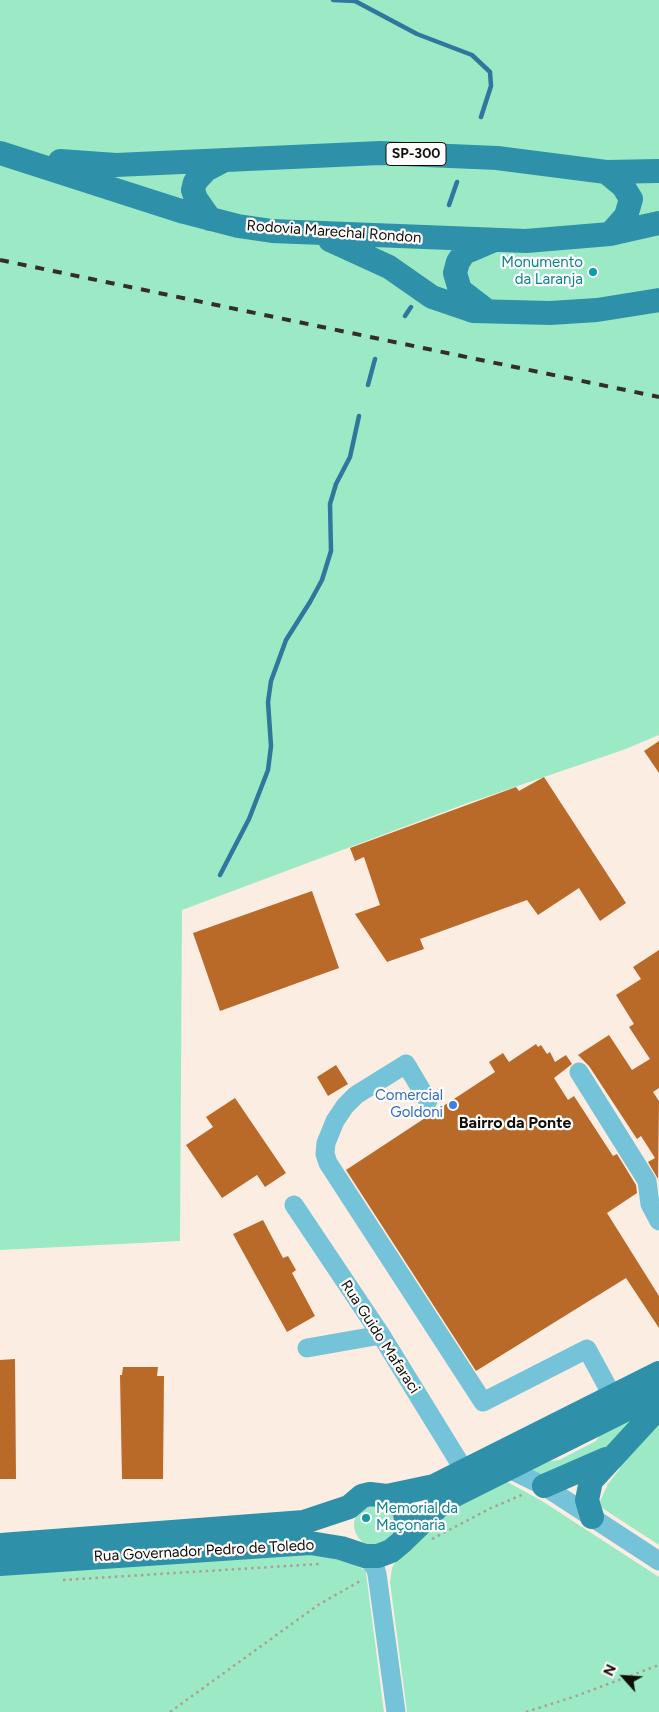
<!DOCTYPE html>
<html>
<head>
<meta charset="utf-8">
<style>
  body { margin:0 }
  #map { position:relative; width:659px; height:1712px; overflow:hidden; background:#fcede3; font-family:Figtree,sans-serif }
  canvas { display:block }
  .north { position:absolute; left:599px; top:1652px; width:50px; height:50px; -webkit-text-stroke:4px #fdfdfd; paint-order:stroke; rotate:296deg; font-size:14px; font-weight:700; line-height:20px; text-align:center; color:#130d08 }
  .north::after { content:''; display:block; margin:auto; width:18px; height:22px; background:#130d08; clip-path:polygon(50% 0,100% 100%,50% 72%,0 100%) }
</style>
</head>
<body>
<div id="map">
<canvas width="659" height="1712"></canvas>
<div class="north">N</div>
</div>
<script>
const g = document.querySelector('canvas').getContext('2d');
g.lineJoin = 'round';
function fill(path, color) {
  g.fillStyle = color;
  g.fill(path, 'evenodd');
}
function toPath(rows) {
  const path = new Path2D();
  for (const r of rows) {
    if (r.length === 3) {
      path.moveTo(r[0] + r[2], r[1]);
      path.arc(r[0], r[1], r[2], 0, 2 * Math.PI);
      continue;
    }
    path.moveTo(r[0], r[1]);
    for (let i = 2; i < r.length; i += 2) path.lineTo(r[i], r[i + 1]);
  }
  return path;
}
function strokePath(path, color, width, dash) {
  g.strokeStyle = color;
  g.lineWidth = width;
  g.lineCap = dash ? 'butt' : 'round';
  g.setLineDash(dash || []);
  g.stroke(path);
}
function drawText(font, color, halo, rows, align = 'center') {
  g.font = font + ' Figtree,sans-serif';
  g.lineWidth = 4.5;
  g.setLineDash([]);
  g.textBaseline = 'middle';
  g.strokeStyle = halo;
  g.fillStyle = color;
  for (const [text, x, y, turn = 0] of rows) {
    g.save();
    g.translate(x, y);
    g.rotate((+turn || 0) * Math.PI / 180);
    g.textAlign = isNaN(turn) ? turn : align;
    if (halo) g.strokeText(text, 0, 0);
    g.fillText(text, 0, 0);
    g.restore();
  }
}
fill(toPath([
  [0,0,659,0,659,735,623,750,465,804,182,910,180,1241,0,1250],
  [647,1411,611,1446,538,1476,529,1470,543,1462,559,1460,596,1441,600,1435],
  [659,1423,659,1545,602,1508,600,1501,608,1484,621,1467,610,1472],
  [502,1479,542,1501,659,1577,659,1712,407,1712,390,1582,392,1568,398,1557,442,1516],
  [375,1525,21],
  [309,1552,340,1558,369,1572,366,1573,384,1712,0,1712,0,1572]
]), '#9ceac5');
strokePath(toPath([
  [333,0,355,1,417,34,472,55,490,72,491,86,481,117],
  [449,205,457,182],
  [405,316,411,307],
  [368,385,375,359],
  [220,875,249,819,268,770,271,746,268,702,271,681,286,640,310,602,322,580,331,551,330,504,336,484,350,457,359,416]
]), '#30779e', 4.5);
fill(toPath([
  [659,741,659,773,644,751],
  [544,777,626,903,600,921,579,888,538,915,527,900,420,939,424,949,387,962,355,914,380,905,364,857,355,861,350,848,516,787,519,791],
  [312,891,339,968,220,1011,193,933],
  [659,950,659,1088,653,1092,659,1101,658,1179,648,1162,655,1158,641,1136,637,1139,589,1066,578,1055,609,1035,632,1070,650,1059,629,1027,634,1024,616,995,641,979,633,967],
  [536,1044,538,1047,541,1045,547,1054,550,1052,555,1062,566,1055,572,1064,554,1078,568,1100,574,1096,613,1156,617,1154,636,1185,637,1193,607,1213,659,1296,659,1328,626,1278,476,1371,346,1170,495,1072,489,1062,503,1053,509,1062],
  [336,1065,348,1084,328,1096,317,1077],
  [235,1098,286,1173,265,1187,257,1175,222,1198,186,1145,213,1127,206,1117],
  [263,1220,283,1258,288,1256,296,1270,292,1273,315,1316,287,1332,233,1234],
  [15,1359,16,1479,0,1479,0,1360],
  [123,1367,158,1367,157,1376,164,1376,163,1479,122,1479,120,1375,122,1375]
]), '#b96a29');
strokePath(toPath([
  [432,1539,491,1508,524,1494],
  [63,1580,319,1564],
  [170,1712,318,1605,362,1580],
  [526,1712,576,1696,659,1665]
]), '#ab9f97', 2.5, [2.5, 4]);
strokePath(toPath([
  [579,1072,647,1181,650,1204,659,1221],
  [428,1101,406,1064,356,1095,345,1106,335,1121,326,1143,325,1154,328,1163,483,1402,587,1349,613,1397],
  [294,1205,381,1335,464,1470],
  [307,1348,381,1335],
  [507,1468,544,1486,659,1561],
  [365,1556,375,1567,377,1574,396,1712]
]), '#74c3d9', 19);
strokePath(toPath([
  [0,153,184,212,238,226,272,231,526,241,610,234,659,223],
  [60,161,116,165,380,153,497,158,606,172,659,171],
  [606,172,623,186,631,199,626,216,610,234],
  [210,219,196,199,193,190,195,182,206,170,223,161],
  [330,240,389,267,432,297,473,311,550,313,597,310,659,300],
  [486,310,460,290,455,273,458,262,464,253,490,242],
  [544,1486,606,1459],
  [387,1496,398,1503,405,1512,407,1530,403,1541],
  [592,1517,587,1500,591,1481,659,1407],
  [0,1545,304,1522,349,1507,362,1496,370,1494,387,1496,434,1486,659,1373],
  [0,1564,310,1543,341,1548,365,1556,378,1556,391,1551,403,1541,445,1500,659,1393]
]), '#2f91a9', 24);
strokePath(toPath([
  [0,260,659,397]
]), '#352e28', 4, [9, 9]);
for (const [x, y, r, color] of [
  [593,272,5,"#0f9aa8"],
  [453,1105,5,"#3f7fe0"],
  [366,1518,5,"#0f9aa8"]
]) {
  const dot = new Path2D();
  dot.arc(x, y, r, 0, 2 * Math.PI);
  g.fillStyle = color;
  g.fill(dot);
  strokePath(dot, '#fdfdfd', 2);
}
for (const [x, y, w] of [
  [416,154,60]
]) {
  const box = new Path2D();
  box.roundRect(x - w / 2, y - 11.5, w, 23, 4);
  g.fillStyle = '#fdfdfd';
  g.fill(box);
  strokePath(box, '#130d08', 1);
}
drawText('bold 14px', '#130d08', null, [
  ["SP-300",416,154]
]);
drawText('15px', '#130d08', '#fdfdfd', [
  ["Rodovia Marechal Rondon",334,232,4],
  ["Rua Guido Mafaraci",380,1337,57],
  ["Rua Governador Pedro de Toledo",204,1551,-3]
]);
drawText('15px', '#0d838f', '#fdfdfd', [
  ["Monumento",583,263],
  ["da Laranja",583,280],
  ["Memorial da",376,1509,"left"],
  ["Maçonaria",376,1526,"left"]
], 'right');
drawText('15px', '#366cbe', '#fdfdfd', [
  ["Comercial",443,1096],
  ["Goldoni",443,1113]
], 'right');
drawText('bold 16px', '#130d08', '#fdfdfd', [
  ["Bairro da Ponte",515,1123]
]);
</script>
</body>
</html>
